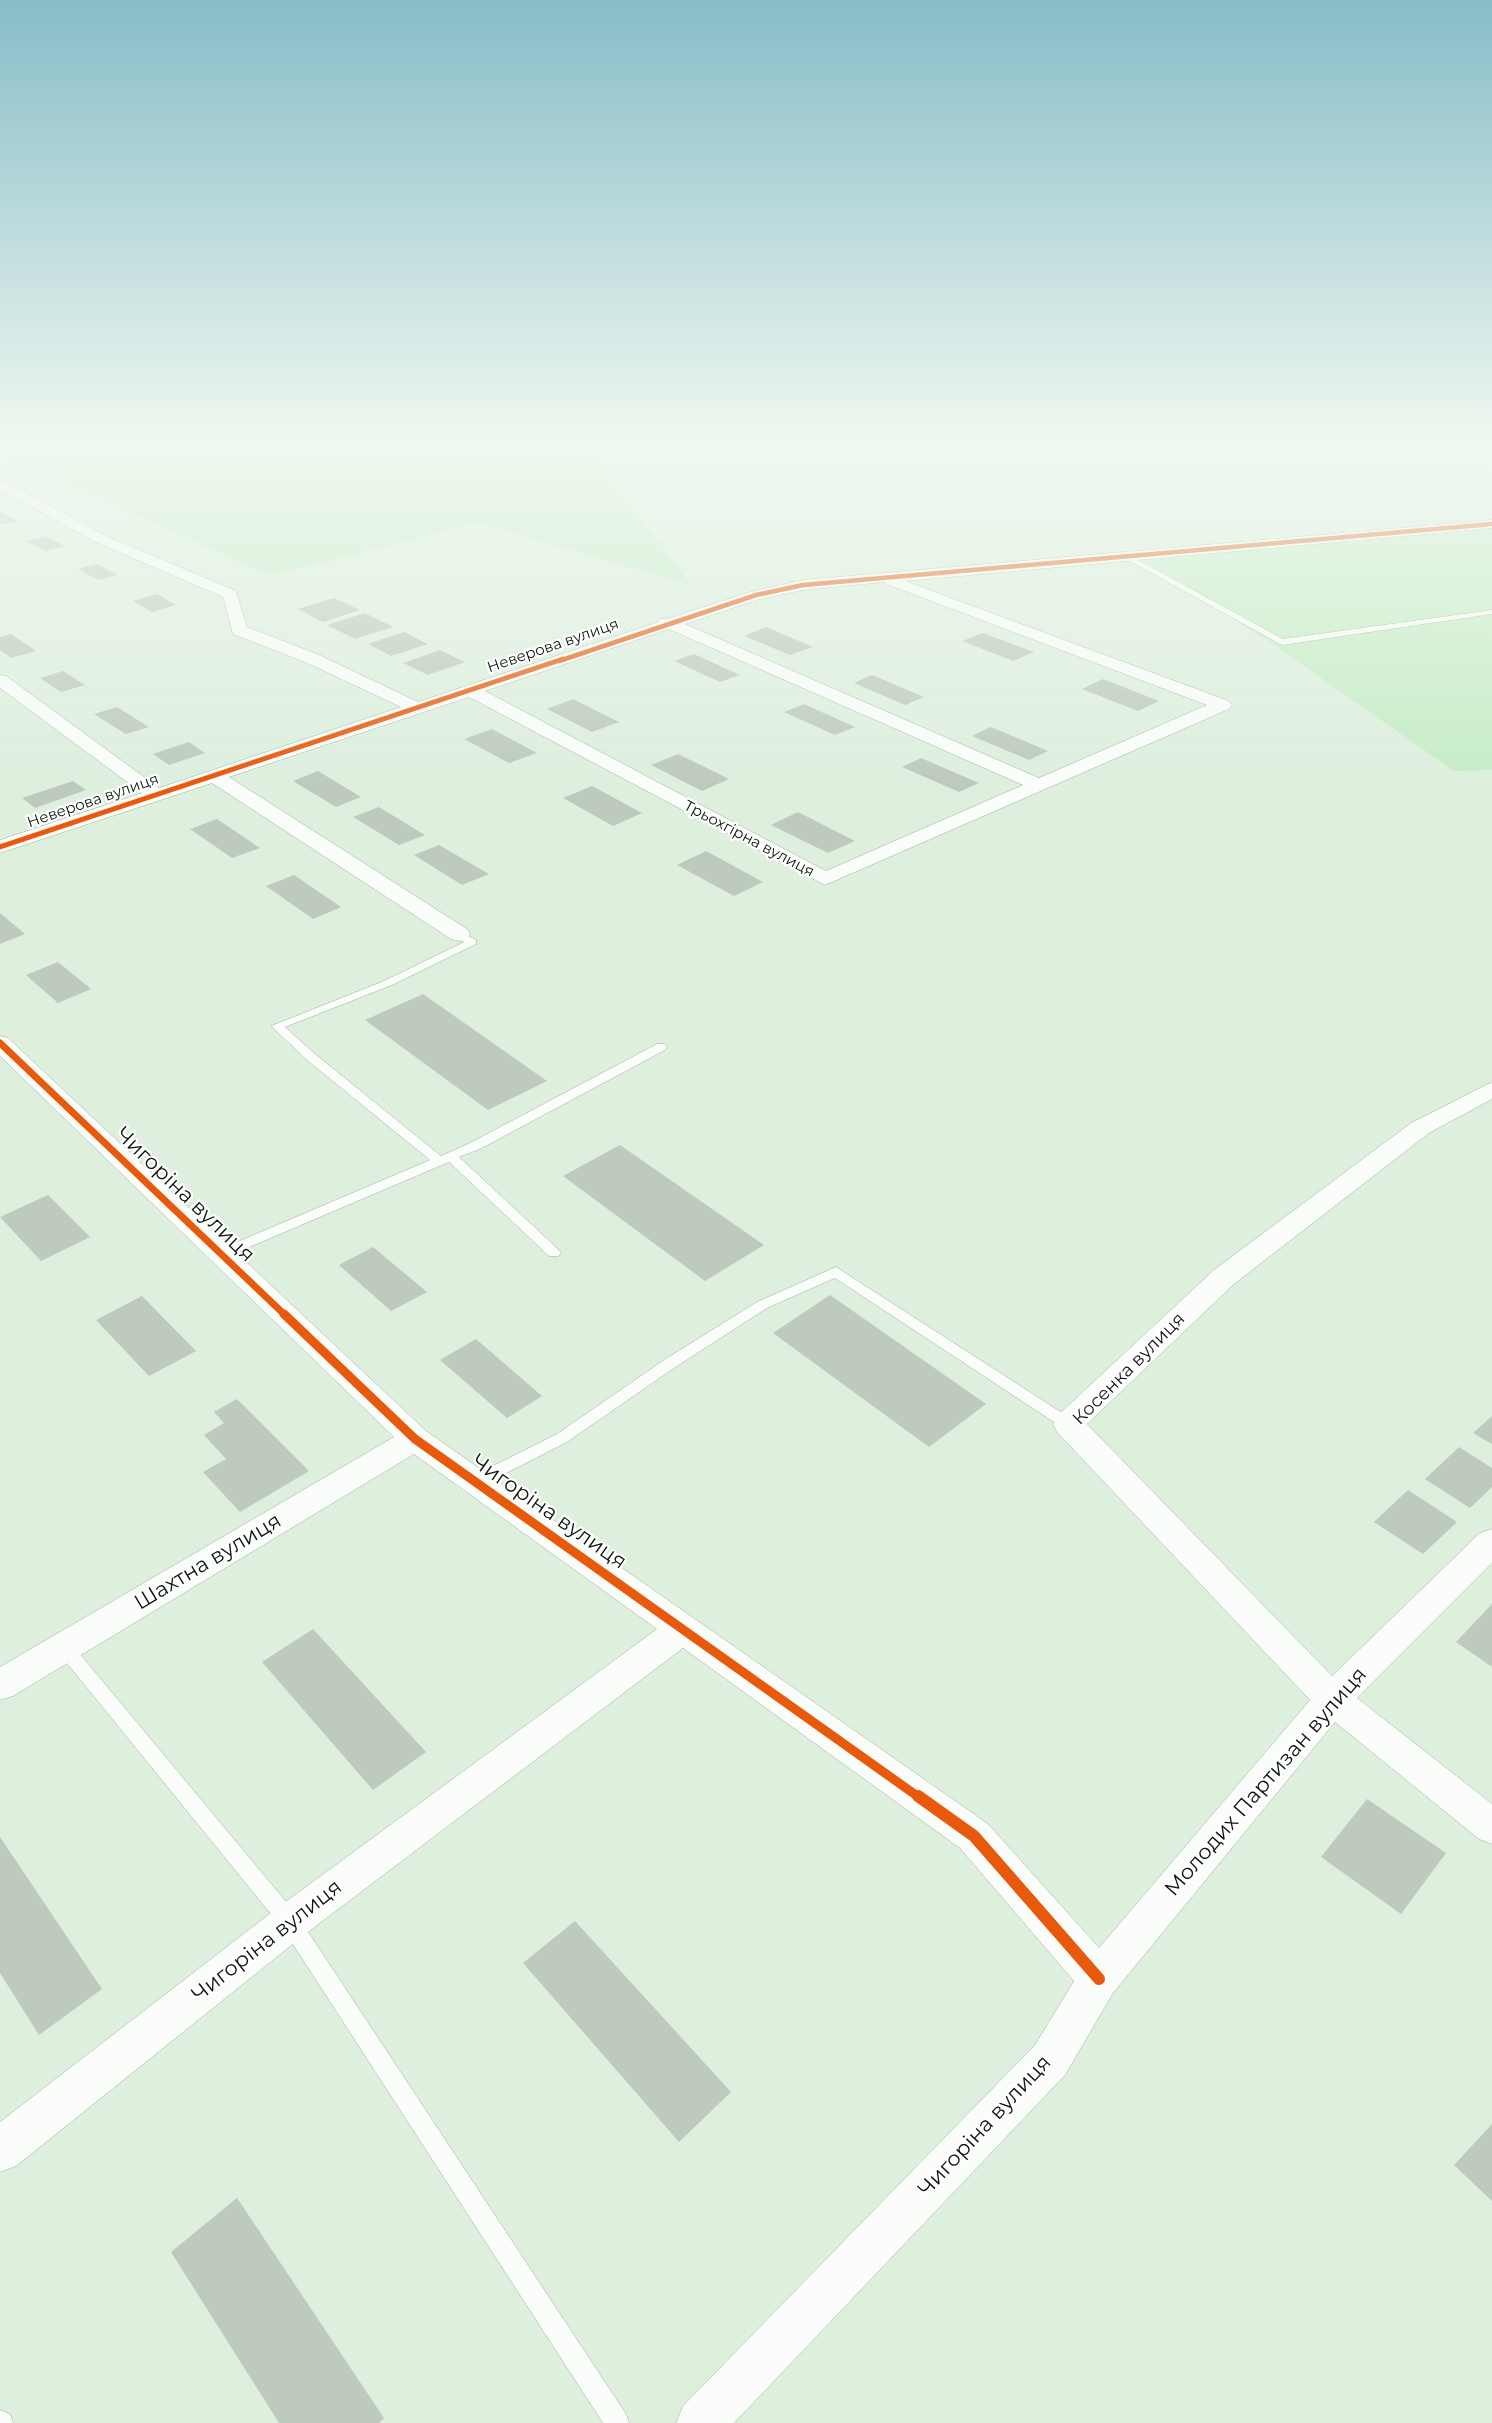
<!DOCTYPE html>
<html>
<head>
<meta charset="utf-8">
<style>
  body { margin:0 }
  canvas { display:block; background:#deefde }
</style>
</head>
<body>
<canvas width="1492" height="2423"></canvas>
<script>
const g = document.querySelector('canvas').getContext('2d');
g.lineJoin = 'round';
function fill(path, color) {
  g.fillStyle = color;
  g.fill(path, 'evenodd');
}
function toPath(rows) {
  const path = new Path2D();
  for (const r of rows) {
    path.moveTo(r[0], r[1]);
    for (let i = 2; i < r.length; i += 2) path.lineTo(r[i], r[i + 1]);
  }
  return path;
}
function strokePath(path, color, width, dash) {
  g.strokeStyle = color;
  g.lineWidth = width;
  g.lineCap = dash ? 'butt' : 'round';
  g.setLineDash(dash || []);
  g.stroke(path);
}
function drawText(font, color, halo, rows, align = 'center') {
  g.font = font + ' Montserrat,sans-serif';
  g.lineWidth = 4.5;
  g.setLineDash([]);
  g.textBaseline = 'middle';
  g.strokeStyle = halo;
  g.fillStyle = color;
  for (const [text, x, y, turn = 0] of rows) {
    g.save();
    g.translate(x, y);
    g.rotate((+turn || 0) * Math.PI / 180);
    g.textAlign = isNaN(turn) ? turn : align;
    if (halo) g.strokeText(text, 0, 0);
    g.fillText(text, 0, 0);
    g.restore();
  }
}
fill(toPath([
  [0,441,582,441,691,585,479,523,271,575,0,455],
  [1492,527,1492,770,1454,771,1278,648,1141,558]
]), '#c6ecc6');
fill(toPath([
  [0,511,17,521,0,525],
  [46,536,65,546,45,551,27,541],
  [97,564,117,575,98,580,78,569],
  [157,594,176,605,152,612,133,601],
  [334,598,360,610,323,622,298,609],
  [365,613,393,627,355,639,327,625],
  [766,627,813,647,790,655,744,636],
  [404,632,428,644,391,656,368,644],
  [983,633,1034,652,1013,661,962,641],
  [11,634,36,651,11,658,0,650,0,637],
  [440,650,465,662,428,675,403,663],
  [694,654,740,675,720,682,674,661],
  [63,671,85,685,61,692,40,678],
  [872,675,924,697,905,705,854,683],
  [1103,679,1159,701,1138,711,1082,689],
  [573,699,619,722,592,732,547,709],
  [804,704,855,727,835,735,784,712],
  [117,707,149,727,126,734,94,714],
  [991,727,1048,751,1029,760,972,736],
  [492,729,537,753,509,763,464,739],
  [189,742,205,753,169,765,153,754],
  [678,754,729,779,702,791,651,765],
  [921,758,979,783,959,792,902,767],
  [318,771,361,797,336,807,293,781],
  [73,781,86,790,35,808,22,798],
  [592,786,642,813,613,826,563,798],
  [379,807,425,835,399,845,353,817],
  [798,812,855,841,828,853,771,825],
  [217,819,260,848,232,858,190,829],
  [439,845,489,874,462,885,414,855],
  [706,851,763,882,734,896,677,865],
  [294,875,341,907,313,919,266,886],
  [0,913,25,934,0,944],
  [58,962,91,989,58,1003,26,975],
  [423,994,547,1081,488,1110,365,1020],
  [620,1145,764,1245,705,1281,563,1176],
  [48,1195,90,1237,41,1261,0,1217],
  [373,1247,427,1292,391,1311,339,1265],
  [830,1295,986,1404,929,1447,773,1333],
  [142,1296,196,1351,149,1376,96,1320],
  [476,1339,542,1396,507,1418,440,1360],
  [237,1399,309,1471,240,1512,203,1472,226,1459,204,1435,224,1423,214,1412],
  [1492,1416,1492,1444,1473,1433],
  [1459,1447,1492,1468,1492,1487,1470,1508,1425,1479],
  [1408,1490,1457,1522,1423,1554,1374,1522],
  [1492,1604,1492,1667,1456,1642],
  [313,1629,426,1752,373,1790,262,1662],
  [1367,1799,1446,1853,1401,1914,1321,1857],
  [0,1837,102,1989,39,2035,0,1973],
  [575,1921,731,2092,679,2142,523,1963],
  [1492,2124,1492,2201,1454,2165],
  [237,2198,384,2418,379,2423,279,2423,171,2252]
]), '#bdcabd');
const service = toPath([
  [1127,554,1283,639,1492,610,1492,614,1282,645,1124,558,1123,556,1127,554],
  [459,931,476,940,476,944,392,985,285,1027,315,1054,441,1156,470,1143,657,1044,665,1044,667,1047,665,1050,480,1149,459,1157,559,1250,561,1253,559,1256,549,1256,449,1162,226,1257,216,1257,214,1254,216,1251,430,1160,307,1060,271,1026,384,981,464,942,453,934,459,931],
  [836,1267,1073,1420,1076,1424,1073,1428,1063,1428,835,1278,767,1308,674,1368,567,1442,481,1486,475,1488,469,1486,467,1482,469,1478,557,1434,664,1360,757,1302,836,1267],
  [64,1640,70,1642,297,1915,626,2414,629,2423,603,2423,283,1929,58,1652,55,1647,58,1642,64,1640],
  [0,2410,10,2414,13,2423,0,2423,0,2410]
]);
const minor = toPath([
  [0,479,106,536,236,591,247,627,317,654,418,702,658,622,660,619,670,618,750,592,803,580,1492,520,1492,528,905,581,1229,701,1232,705,1229,709,825,885,469,697,229,777,467,929,470,934,467,939,459,941,451,939,212,783,0,853,0,840,142,793,0,688,0,675,6,676,159,788,401,707,305,662,233,634,223,597,96,542,0,489,0,479],
  [885,582,886,584,1207,705,1039,778,685,624,760,599,803,590,885,582],
  [669,629,1023,785,826,871,485,691,669,629],
  [0,1036,8,1038,426,1431,988,1824,1099,1948,1310,1700,1057,1432,1053,1424,1057,1416,1214,1270,1411,1123,1492,1082,1492,1099,1429,1133,1234,1284,1087,1424,1332,1676,1480,1533,1492,1529,1492,1563,1357,1698,1492,1804,1492,1844,1479,1839,1335,1722,1113,1993,1065,2075,734,2423,676,2423,683,2406,1035,2045,1074,1981,960,1848,683,1648,304,1935,16,2166,0,2172,0,2122,276,1909,657,1629,414,1454,13,1696,0,1700,0,1667,394,1437,0,1056,0,1036]
]);
strokePath(service, '#a0aea0', 1);
strokePath(minor, '#a0aea0', 1);
fill(service, '#fafdfa');
fill(minor, '#fafdfa');
strokePath(toPath([
  [559,661,756,595,803,585,1492,524]
]), '#e8590c', 4.5);
strokePath(toPath([
  [0,847,563,659]
]), '#e8590c', 5);
strokePath(toPath([
  [0,1043,286,1316]
]), '#e8590c', 7);
strokePath(toPath([
  [284,1314,415,1439,920,1798]
]), '#e8590c', 9);
strokePath(toPath([
  [918,1796,974,1836,1099,1979]
]), '#e8590c', 12);
const sky = g.createLinearGradient(0, 0, 0, 780);
sky.addColorStop(0, '#87bdc8');
sky.addColorStop(0.57, '#f0f8f0');
sky.addColorStop(1, '#f0f8f000');
g.fillStyle = sky;
g.fillRect(0, 0, 1492, 780);
drawText('15px', '#0d170d', '#fff', [
  ["Неверова вулиця",553,646,-19],
  ["Неверова вулиця",93,801,-19],
  ["Трьохгірна вулиця",749,839,28]
]);
drawText('18px', '#0d170d', '#fff', [
  ["Косенка вулиця",1129,1369,-45]
]);
drawText('21px', '#0d170d', '#fff', [
  ["Чигоріна вулиця",185,1195,44],
  ["Чигоріна вулиця",549,1512,35],
  ["Шахтна вулиця",208,1562,-31],
  ["Молодих Партизан вулиця",1266,1782,-49],
  ["Чигоріна вулиця",267,1941,-38],
  ["Чигоріна вулиця",985,2126,-47]
]);
</script>
</body>
</html>
